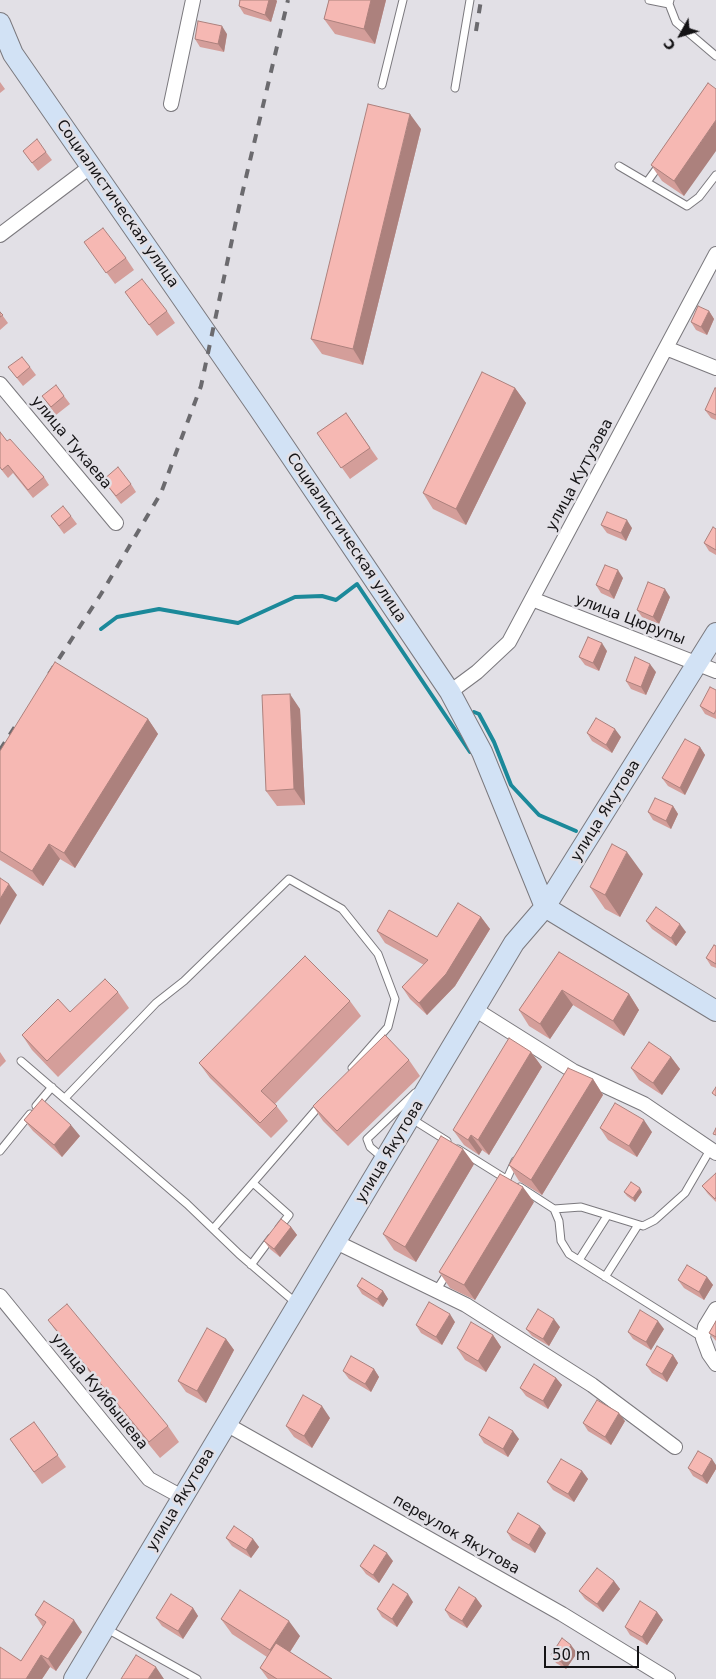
<!DOCTYPE html>
<html>
<head>
<meta charset="utf-8">
<style>
  body { margin:0 }
  #map { position:relative; width:716px; height:1679px; overflow:hidden; background:#e2e0e6; font-family:"DejaVu Sans",sans-serif }
  canvas { display:block }
  .north { position:absolute; left:656px; top:10px; width:50px; height:50px; -webkit-text-stroke:4px #e2e0e6; paint-order:stroke; rotate:231deg; font-size:14px; font-weight:700; line-height:20px; text-align:center; color:#151416 }
  .north::after { content:''; display:block; margin:auto; width:18px; height:22px; background:#151416; clip-path:polygon(50% 0,100% 100%,50% 72%,0 100%) }
  .scale { position:absolute; left:544px; top:1646px; width:95px; height:22px; box-sizing:border-box; border:2px solid #151416; border-top:0; padding-left:6px; font-size:15px; line-height:18px; white-space:nowrap; color:#151416; -webkit-text-stroke:4px #e2e0e6; paint-order:stroke }
</style>
</head>
<body>
<div id="map">
<canvas width="716" height="1679"></canvas>
<div class="north">С</div>
<div class="scale">50 m</div>
</div>
<script>
const g = document.querySelector('canvas').getContext('2d');
g.lineJoin = 'round';
function toPath(rows) {
  const path = new Path2D();
  for (const r of rows) {
    path.moveTo(r[0], r[1]);
    for (let i = 2; i < r.length; i += 2) path.lineTo(r[i], r[i + 1]);
  }
  return path;
}
function strokePath(path, color, width, dash) {
  g.strokeStyle = color;
  g.lineWidth = width;
  g.lineCap = dash ? 'butt' : 'round';
  g.setLineDash(dash || []);
  g.stroke(path);
}
function fill(path, color) {
  g.fillStyle = color;
  g.fill(path, 'evenodd');
}
function drawText(font, color, halo, rows, align = 'center') {
  g.font = font + ' "DejaVu Sans",sans-serif';
  g.lineWidth = 5;
  g.setLineDash([]);
  g.textBaseline = 'middle';
  g.strokeStyle = halo;
  g.fillStyle = color;
  for (const [text, x, y, turn = 0] of rows) {
    g.save();
    g.translate(x, y);
    g.rotate((+turn || 0) * Math.PI / 180);
    g.textAlign = isNaN(turn) ? turn : align;
    if (halo) g.strokeText(text, 0, 0);
    g.fillText(text, 0, 0);
    g.restore();
  }
}
strokePath(toPath([
  [101,629,117,617,159,609,238,623,295,597,322,596,336,600,357,584,470,752],
  [474,712,479,714,494,742,511,785,539,815,576,831]
]), '#1b899a', 4);
const lane = toPath([
  [649,0,669,4],
  [670,0,669,4,676,22,716,56],
  [382,85,403,0],
  [455,88,470,0],
  [619,166,687,206,699,197,716,175],
  [647,182,660,164],
  [21,1061,187,1204,239,1254,296,1303],
  [65,1098,156,1003,184,981,289,879,342,909,378,954,395,999,388,1027,352,1068],
  [36,1106,52,1087],
  [412,1119,447,1141],
  [458,1149,506,1179],
  [0,1151,30,1114],
  [383,1158,370,1147,367,1139,415,1093],
  [253,1183,289,1215,279,1228],
  [505,1183,515,1161],
  [520,1187,554,1209,559,1221,561,1241,569,1254,703,1338],
  [554,1209,581,1207,643,1226,655,1220,685,1193,710,1150],
  [213,1229,321,1104],
  [579,1260,607,1216],
  [251,1265,271,1238],
  [605,1277,638,1225],
  [436,1291,448,1272],
  [107,1629,197,1679]
]);
const street = toPath([
  [171,104,193,0],
  [0,235,90,167],
  [666,348,716,368],
  [0,384,116,523],
  [532,599,716,671],
  [450,692,477,672,509,642,716,254],
  [476,1010,573,1071,644,1104,716,1153],
  [336,1242,466,1305,592,1385,675,1447],
  [0,1296,149,1479,182,1497],
  [716,1309,705,1327,703,1338,709,1354,716,1364],
  [226,1424,562,1614,668,1679]
]);
const secondary = toPath([
  [0,23,13,54,259,409,450,692,482,752,545,907,716,1011],
  [74,1679,514,943,545,907,716,633]
]);
strokePath(lane, '#7b797e', 9);
strokePath(street, '#7b797e', 16);
strokePath(secondary, '#7b797e', 22);
strokePath(lane, '#fff', 7);
strokePath(street, '#fff', 14);
strokePath(secondary, '#d2e2f5', 20);
strokePath(toPath([
  [476,31,481,0],
  [49,674,101,594,161,493,201,386,239,207,288,0],
  [0,750,18,722]
]), '#6b6a6e', 4, [9, 9]);
fill(toPath([
  [240,0,276,0,277,1,271,22,244,14,239,6],
  [329,0,386,0,375,44,335,34,324,19],
  [227,34,224,52,200,47,195,39],
  [0,82,5,89,0,93],
  [708,83,684,196,662,181,651,165],
  [421,129,363,365,322,354,311,339],
  [23,151,46,152,52,160,38,171],
  [84,242,126,258,134,270,115,284],
  [125,292,167,311,175,323,157,336],
  [709,311,714,319,707,335,696,330,691,322],
  [0,312,8,323,0,330],
  [8,367,30,367,36,375,23,386],
  [515,388,526,403,466,525,433,509,423,493],
  [716,388,716,420,711,418,705,410],
  [42,396,64,396,70,404,56,415],
  [346,413,378,459,350,479,317,433],
  [0,432,7,441,44,477,49,485,33,498,13,473,8,478,0,468],
  [103,480,131,484,136,492,121,504],
  [51,516,71,516,77,524,64,534],
  [601,525,632,528,626,541,607,533],
  [716,529,716,555,709,551,704,543],
  [623,578,614,599,601,593,596,585],
  [670,597,659,624,642,617,637,610],
  [607,651,599,671,585,665,579,657],
  [656,672,646,695,631,689,626,681],
  [716,690,716,719,705,714,700,706],
  [300,709,305,805,277,806,266,791],
  [148,719,158,734,75,868,60,859,43,886,0,860,0,751],
  [587,733,621,737,612,753,592,741],
  [700,747,705,755,685,795,668,786,662,778],
  [673,806,678,814,671,829,653,820,648,812],
  [643,874,620,917,605,909,590,887],
  [481,917,490,929,455,986,427,1015,410,999,402,987,424,965,385,943,377,931,437,937],
  [646,921,686,932,676,946,652,929],
  [716,946,716,968,711,966,706,958],
  [559,952,629,994,639,1010,624,1036,573,1005,550,1039,529,1026,519,1010],
  [118,992,129,1008,58,1077,32,1050,22,1035,70,1012],
  [350,1001,361,1016,275,1104,288,1121,271,1138,210,1078,199,1063],
  [0,1052,6,1061,0,1067],
  [531,1052,542,1067,489,1155,482,1150,479,1155,464,1145,453,1130],
  [671,1057,680,1069,662,1095,639,1080,631,1068],
  [409,1060,420,1076,348,1146,323,1121,313,1106],
  [593,1079,603,1095,542,1195,519,1181,509,1165],
  [24,1120,80,1136,62,1157,33,1131],
  [600,1128,652,1132,637,1157,608,1140],
  [474,1164,416,1262,394,1250,383,1234],
  [716,1173,716,1202,708,1194,702,1186],
  [624,1192,642,1192,635,1202,627,1196],
  [534,1202,475,1300,450,1288,439,1272],
  [291,1227,297,1235,280,1257,270,1249,264,1241],
  [707,1277,713,1285,704,1300,684,1288,678,1280],
  [357,1286,383,1291,388,1299,383,1307,362,1294],
  [48,1320,168,1426,179,1442,160,1458,59,1335],
  [716,1321,716,1341,709,1333],
  [455,1322,442,1345,421,1333,416,1325],
  [560,1327,549,1346,532,1336,526,1329],
  [664,1329,651,1350,633,1339,628,1332],
  [493,1335,501,1347,486,1372,465,1360,457,1348],
  [226,1339,234,1350,206,1403,186,1392,178,1381],
  [673,1355,678,1363,667,1382,652,1373,646,1365],
  [374,1369,379,1377,371,1392,349,1379,343,1371],
  [556,1378,562,1385,548,1409,526,1396,520,1388],
  [330,1418,312,1448,294,1437,286,1426],
  [625,1421,611,1445,588,1431,583,1423],
  [34,1422,66,1467,42,1484,10,1439],
  [479,1435,519,1439,508,1457,484,1443],
  [716,1465,716,1469,707,1484,693,1476,688,1468],
  [582,1471,588,1479,574,1502,553,1490,547,1482],
  [507,1532,546,1533,535,1553,512,1540],
  [226,1538,253,1539,259,1547,251,1558,232,1546],
  [393,1561,379,1583,366,1574,360,1566],
  [614,1581,620,1589,603,1612,585,1599,579,1591],
  [476,1598,482,1606,467,1628,450,1618,445,1610],
  [413,1602,397,1627,382,1617,377,1609],
  [193,1608,198,1616,183,1639,162,1626,156,1618],
  [657,1612,663,1620,647,1645,630,1635,625,1627],
  [35,1615,82,1632,56,1671,50,1667,42,1679,0,1679,21,1661,43,1627],
  [221,1619,300,1636,290,1652,332,1679,268,1679,260,1668,267,1657,232,1634],
  [577,1653,566,1669,556,1663,551,1655]
]), '#d49e9a');
fill(toPath([
  [269,0,276,0,277,1,271,22,265,15],
  [371,0,386,0,375,44,364,29],
  [222,26,227,34,224,52,218,44],
  [410,114,421,129,363,365,353,349],
  [716,120,716,151,684,196,674,181],
  [709,311,714,319,707,335,701,327],
  [515,388,526,403,466,525,456,509],
  [627,520,632,528,626,541,621,533],
  [618,570,623,578,614,599,609,591],
  [665,589,670,597,659,624,653,617],
  [602,643,607,651,599,671,593,663],
  [650,664,656,672,646,695,641,687],
  [290,694,300,709,305,805,294,789],
  [148,719,158,734,75,868,64,853],
  [615,729,621,737,612,753,606,745],
  [700,747,705,755,685,795,680,788],
  [673,806,678,814,671,829,666,821],
  [49,844,60,859,43,886,32,871],
  [627,852,643,874,620,917,605,895],
  [9,884,17,895,0,925,0,899],
  [481,917,490,929,455,986,427,1015,419,1003],
  [680,924,686,932,676,946,671,938],
  [562,990,573,1005,550,1039,540,1024],
  [629,994,639,1010,624,1036,613,1021],
  [531,1052,542,1067,489,1155,478,1140],
  [671,1057,680,1069,662,1095,653,1083],
  [593,1079,603,1095,542,1195,531,1180],
  [644,1120,652,1132,637,1157,629,1146],
  [71,1125,80,1136,62,1157,54,1145],
  [471,1135,482,1150,479,1155,468,1140],
  [463,1149,474,1164,416,1262,405,1247],
  [523,1187,534,1202,475,1300,464,1285],
  [640,1188,642,1192,635,1202,633,1198],
  [291,1227,297,1235,280,1257,274,1249],
  [707,1277,713,1285,704,1300,699,1292],
  [383,1291,388,1299,383,1307,377,1299],
  [450,1314,455,1322,442,1345,436,1337],
  [554,1319,560,1327,549,1346,543,1339],
  [658,1321,664,1329,651,1350,646,1342],
  [493,1335,501,1347,486,1372,478,1361],
  [226,1339,234,1350,206,1403,197,1391],
  [673,1355,678,1363,667,1382,662,1374],
  [374,1369,379,1377,371,1392,365,1384],
  [556,1378,562,1385,548,1409,543,1401],
  [322,1406,330,1418,312,1448,304,1436],
  [619,1413,625,1421,611,1445,605,1437],
  [513,1431,519,1439,508,1457,503,1449],
  [712,1459,716,1465,716,1469,707,1484,702,1476],
  [582,1471,588,1479,574,1502,568,1494],
  [540,1526,546,1533,535,1553,529,1545],
  [253,1539,259,1547,251,1558,246,1550],
  [387,1553,393,1561,379,1583,373,1575],
  [614,1581,620,1589,603,1612,597,1604],
  [408,1594,413,1602,397,1627,392,1619],
  [476,1598,482,1606,467,1628,462,1621],
  [193,1608,198,1616,183,1639,178,1631],
  [657,1612,663,1620,647,1645,642,1637],
  [74,1620,82,1632,56,1671,48,1659],
  [289,1621,300,1636,281,1666,270,1650],
  [571,1645,577,1653,566,1669,561,1662],
  [41,1655,50,1667,42,1679,26,1679],
  [156,1667,164,1679,148,1679]
]), '#ac817d');
const building = toPath([
  [240,0,269,0,265,15,239,6,240,0],
  [329,0,371,0,364,29,324,19,329,0],
  [198,21,222,26,218,44,195,39,198,21],
  [708,83,716,89,716,120,674,181,651,165,708,83],
  [368,104,410,114,353,349,311,339,368,104],
  [37,139,46,152,32,163,23,151,37,139],
  [103,228,126,258,106,273,84,242,103,228],
  [142,279,167,311,149,325,125,292,142,279],
  [698,306,709,311,701,327,691,322,698,306],
  [0,312,3,315,0,317,0,312],
  [22,357,30,367,17,378,8,367,22,357],
  [482,372,515,388,456,509,423,493,482,372],
  [56,385,64,396,51,407,42,396,56,385],
  [715,388,716,388,716,415,705,410,715,388],
  [346,413,370,448,341,468,317,433,346,413],
  [0,432,7,441,10,439,44,477,28,490,8,465,2,470,0,467,0,432],
  [118,467,131,484,116,496,103,480,118,467],
  [63,506,71,516,59,526,51,516,63,506],
  [607,512,627,520,621,533,601,525,607,512],
  [713,527,716,529,716,550,704,543,713,527],
  [605,565,618,570,609,591,596,585,605,565],
  [648,582,665,589,653,617,637,610,648,582],
  [588,637,602,643,593,663,579,657,588,637],
  [635,657,650,664,641,687,626,681,635,657],
  [55,662,148,719,64,853,49,844,32,871,0,851,0,751,55,662],
  [710,687,716,690,716,710,714,714,700,706,710,687],
  [290,694,294,789,266,791,262,695,290,694],
  [596,718,615,729,606,745,587,733,596,718],
  [685,739,700,747,680,788,662,778,685,739],
  [655,798,673,806,666,821,648,812,655,798],
  [612,844,627,852,605,895,590,887,612,844],
  [0,878,9,884,0,899,0,878],
  [458,903,481,917,446,974,419,1003,402,987,428,960,377,931,389,910,437,937,458,903],
  [656,907,680,924,671,938,646,921,656,907],
  [714,945,716,946,716,964,706,958,714,945],
  [559,952,629,994,613,1021,562,990,540,1024,519,1010,559,952],
  [305,956,350,1001,261,1091,277,1106,260,1123,199,1063,305,956],
  [105,979,118,992,47,1061,22,1035,58,999,70,1012,105,979],
  [385,1035,409,1060,337,1131,313,1106,385,1035],
  [509,1038,531,1052,478,1140,471,1135,468,1140,453,1130,509,1038],
  [649,1042,671,1057,653,1083,631,1068,649,1042],
  [568,1068,593,1079,531,1180,509,1165,568,1068],
  [716,1087,716,1096,712,1093,716,1087],
  [42,1099,71,1125,54,1145,24,1120,42,1099],
  [615,1103,644,1120,629,1146,600,1128,615,1103],
  [716,1128,716,1135,713,1134,716,1128],
  [441,1136,463,1149,405,1247,383,1234,441,1136],
  [716,1173,716,1197,715,1199,702,1186,716,1173],
  [500,1174,523,1187,464,1285,439,1272,500,1174],
  [631,1182,640,1188,633,1198,624,1192,631,1182],
  [281,1219,291,1227,274,1249,264,1241,281,1219],
  [687,1265,707,1277,699,1292,678,1280,687,1265],
  [362,1278,383,1291,377,1299,357,1286,362,1278],
  [429,1302,450,1314,436,1337,416,1325,429,1302],
  [67,1304,168,1426,149,1442,48,1320,67,1304],
  [538,1309,554,1319,543,1339,526,1329,538,1309],
  [640,1310,658,1321,646,1342,628,1332,640,1310],
  [716,1321,716,1337,709,1333,716,1321],
  [471,1322,493,1335,478,1361,457,1348,471,1322],
  [207,1328,226,1339,197,1391,178,1381,207,1328],
  [657,1346,673,1355,662,1374,646,1365,657,1346],
  [351,1356,374,1369,365,1384,343,1371,351,1356],
  [534,1364,556,1378,543,1401,520,1388,534,1364],
  [303,1395,322,1406,304,1436,286,1426,303,1395],
  [597,1400,619,1413,605,1437,583,1423,597,1400],
  [489,1417,513,1431,503,1449,479,1435,489,1417],
  [34,1422,58,1455,34,1472,10,1439,34,1422],
  [698,1451,712,1459,702,1476,688,1468,698,1451],
  [561,1459,582,1471,568,1494,547,1482,561,1459],
  [518,1513,540,1526,529,1545,507,1532,518,1513],
  [234,1526,253,1539,246,1550,226,1538,234,1526],
  [374,1545,387,1553,373,1575,360,1566,374,1545],
  [597,1568,614,1581,597,1604,579,1591,597,1568],
  [393,1584,408,1594,392,1619,377,1609,393,1584],
  [459,1587,476,1598,462,1621,445,1610,459,1587],
  [240,1590,289,1621,270,1650,221,1619,240,1590],
  [171,1594,193,1608,178,1631,156,1618,171,1594],
  [44,1601,74,1620,48,1659,41,1655,26,1679,0,1679,0,1647,21,1661,46,1622,35,1615,44,1601],
  [640,1601,657,1612,642,1637,625,1627,640,1601],
  [562,1638,571,1645,561,1662,551,1655,562,1638],
  [276,1643,332,1679,277,1679,260,1668,276,1643],
  [136,1655,156,1667,148,1679,121,1679,136,1655]
]);
fill(building, '#f6b8b3');
strokePath(building, '#ac817d', 1);
drawText('15px', '#151416', '#e2e0e6', [
  ["Социалистическая улица",117,204,55],
  ["улица Тукаева",71,443,50],
  ["улица Кутузова",580,475,-62],
  ["Социалистическая улица",346,538,56],
  ["улица Цюрупы",630,620,21],
  ["улица Якутова",606,811,-58],
  ["улица Якутова",390,1152,-59],
  ["улица Куйбышева",99,1392,51],
  ["улица Якутова",181,1500,-59],
  ["переулок Якутова",456,1535,30]
]);
</script>
</body>
</html>
